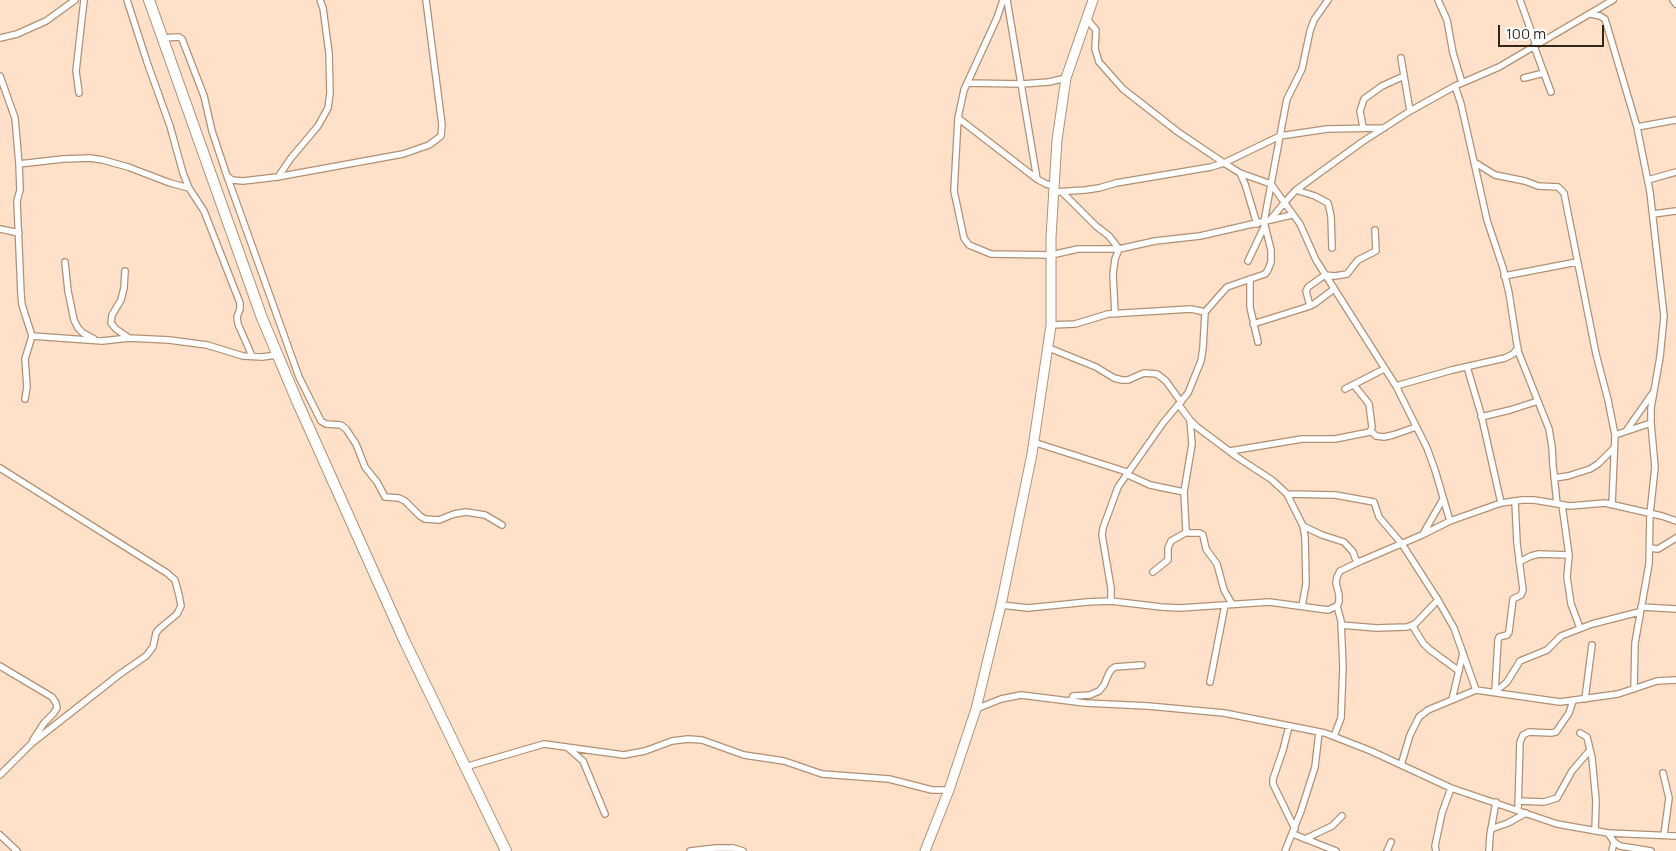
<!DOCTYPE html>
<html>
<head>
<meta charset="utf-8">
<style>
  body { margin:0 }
  #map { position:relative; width:1676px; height:851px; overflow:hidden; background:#fee1c8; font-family:Manrope,sans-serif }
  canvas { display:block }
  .scale { position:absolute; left:1498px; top:25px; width:106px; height:22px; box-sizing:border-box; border:2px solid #33251a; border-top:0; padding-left:6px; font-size:15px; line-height:18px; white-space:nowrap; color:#33251a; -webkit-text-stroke:4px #fff; paint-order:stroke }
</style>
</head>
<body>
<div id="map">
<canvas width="1676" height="851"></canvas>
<div class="scale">100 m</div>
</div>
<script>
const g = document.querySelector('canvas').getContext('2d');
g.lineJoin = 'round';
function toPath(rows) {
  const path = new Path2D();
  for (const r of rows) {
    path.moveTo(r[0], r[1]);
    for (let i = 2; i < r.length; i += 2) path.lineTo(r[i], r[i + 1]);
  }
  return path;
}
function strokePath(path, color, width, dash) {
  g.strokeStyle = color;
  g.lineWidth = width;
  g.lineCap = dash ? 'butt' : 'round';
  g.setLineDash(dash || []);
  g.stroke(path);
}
const street = toPath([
  [127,0,147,62,170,126,183,173,189,188,204,211,240,303,240,309,237,317,238,324,252,356],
  [1003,0,997,18,964,90,958,118,954,191,964,238,969,245,991,254,1051,255,1078,249,1119,249,1155,241,1200,236,1292,215],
  [1007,0,1037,179],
  [1438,0,1447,20,1453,53,1462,83],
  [1520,0,1536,45],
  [1673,0,1676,4],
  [1591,14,1600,16,1605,19,1637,127,1650,192,1664,316,1660,357,1651,408,1651,423,1655,467,1650,514,1649,564,1635,643,1634,689],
  [1087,19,1096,30,1095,49,1099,62,1123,89,1178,132,1224,163,1240,173,1245,184,1257,224],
  [0,38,17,34,46,21,75,0],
  [162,38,179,37,182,39,204,96,212,131,227,176,232,180,243,181,277,177,403,154,429,145,441,136,442,125,426,0],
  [1534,46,1551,92],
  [1401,58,1410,111],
  [0,76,15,118,19,164,20,190,17,201,21,294,22,305,32,336,25,359,27,387,25,399],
  [1524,78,1544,73],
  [967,83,1022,84,1049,82,1066,78],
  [1455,86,1461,104,1487,220,1503,268,1509,293,1518,351,1549,429,1552,447,1553,465,1557,504],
  [79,93,76,71,84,0],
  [958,118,1037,179,1046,184,1054,186],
  [1363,127,1360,111,1364,99,1382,86,1404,76],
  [1637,127,1676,120],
  [1474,162,1495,175,1525,181,1538,186,1558,187,1564,193,1596,354,1608,400,1615,435,1612,505],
  [19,164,63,159,90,158,103,160,128,167,170,183,189,188],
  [1240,173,1271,184,1300,224,1316,260,1396,386,1427,448,1435,470,1450,521],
  [227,176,299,377,321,421,326,424,341,425,346,429,356,444,365,467,377,482,385,497,399,498,405,501,420,516,425,519,439,520,454,514,466,512,485,515,502,525],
  [278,177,291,158,318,126,328,108,330,93,329,53,323,8,320,0],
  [1648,180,1676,172],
  [1296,190,1315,196,1328,203,1331,216,1332,248],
  [1054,192,1085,190,1099,188,1116,183,1211,167,1224,163,1280,136,1327,129,1384,128],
  [1063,193,1096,226,1109,236,1119,249,1115,259,1113,274,1115,314],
  [1653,214,1676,211],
  [1270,220,1285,202,1296,190,1362,142,1410,111,1455,86,1499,67,1613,0],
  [0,229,19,233],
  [1248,261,1265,225],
  [65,262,68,291,74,320,78,328,83,333,94,339],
  [125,271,124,288,121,300,112,315,111,323,116,329,129,338],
  [1504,276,1577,262],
  [1250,279,1250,307,1258,342],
  [1310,306,1306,291,1308,287,1325,275,1335,276,1347,274,1358,260,1376,251,1375,230],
  [1253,324,1304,308,1314,304,1334,289],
  [1051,325,1075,324,1108,314,1191,309,1205,312],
  [32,336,102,341,129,338,169,340,207,345,243,356,262,357,277,355],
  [1049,348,1096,367,1114,378,1122,380,1128,380,1144,373,1157,374,1166,381,1181,402],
  [1467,367,1481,414,1501,503],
  [1396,386,1452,370,1505,358,1513,354,1518,348],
  [1345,389,1384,369],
  [1179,405,1190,420,1197,427,1237,457,1272,480,1287,494,1303,526,1305,537,1306,584,1302,606],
  [1481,417,1510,410,1538,401],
  [1190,420,1192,444,1184,492,1186,530,1188,533,1200,533,1203,535,1206,549,1217,564,1224,590,1232,604],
  [1371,431,1376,436,1384,437,1393,435,1416,427],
  [1626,431,1652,394],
  [1615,435,1651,423],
  [1033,442,1127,472],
  [1230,451,1302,439,1335,439,1370,432,1372,427,1369,404,1354,385],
  [0,468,167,573,175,580,179,595,181,606,177,614,159,629,156,633,153,647,146,656,120,674,32,743,0,775],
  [1126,474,1150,485,1184,492],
  [1554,478,1568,476,1590,469,1598,464,1614,448],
  [1287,494,1335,495,1374,502,1379,517,1402,544,1438,600,1454,628,1476,690],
  [1562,505,1569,555,1567,577,1571,604,1580,628],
  [1303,526,1322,535,1344,542,1353,552,1357,563],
  [1423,534,1443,499],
  [1650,548,1658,549,1676,538],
  [1519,562,1531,556,1539,554,1569,555],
  [1153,572,1168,560,1168,548,1171,541,1187,532],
  [1111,601,1111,588,1102,535,1103,528,1118,487,1163,423,1188,393,1201,361,1203,348,1205,312,1227,287,1265,274,1268,270,1271,262,1271,250,1264,222,1285,109,1287,99,1302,69,1310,31,1314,20,1328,0],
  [1001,605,1028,608,1087,602,1111,601,1161,607,1180,608,1269,602,1328,610,1337,606,1339,602,1339,595,1336,583,1337,577,1340,571,1361,561,1422,535,1450,521,1501,503,1522,500,1534,500,1570,506,1605,503,1662,516,1676,521],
  [1641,607,1676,609],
  [1341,625,1376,628,1407,627,1415,624,1438,600],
  [1412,625,1423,643,1429,649,1459,671],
  [0,666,52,697,56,703,57,708,53,714,44,723,33,740],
  [1210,682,1225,605],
  [1495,692,1498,640,1499,637,1507,635,1509,632,1513,599,1521,595,1523,590,1517,543,1515,501],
  [1495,692,1507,682,1520,661,1547,650,1561,636,1592,624,1639,612],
  [1585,699,1592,645],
  [1452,700,1463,653],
  [1071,701,1073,696,1090,695,1099,691,1104,685,1109,673,1112,669,1115,667,1142,665],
  [976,709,1001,699,1021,695,1085,703,1148,706,1224,713,1325,733,1371,751,1451,788,1557,824,1608,833,1676,836],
  [1289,726,1283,750,1273,779,1273,784,1295,829],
  [1580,733,1587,737,1592,758,1596,801,1595,831],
  [1334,736,1341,718,1343,667,1341,621,1337,606],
  [568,748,583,761,605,814],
  [1401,765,1410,735,1419,717,1428,710,1476,690,1560,702,1618,694,1657,681,1676,680],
  [465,767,544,744,624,755,645,751,672,741,688,739,702,740,744,755,784,761,822,774,889,779,932,790,949,790],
  [1663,773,1669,798,1664,835],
  [1518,801,1544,802,1557,798,1572,771,1590,750],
  [1518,810,1520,742,1523,735,1529,732,1551,733,1556,732,1569,713,1573,701],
  [1491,829,1508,823,1526,813],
  [1608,833,1614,842,1620,846,1651,851],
  [1293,834,1336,851],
  [0,835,17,851],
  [1305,839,1332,826,1342,816],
  [690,851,716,848,733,848,743,851],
  [1285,851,1301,811,1315,767,1319,732],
  [1387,851,1391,842],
  [1436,851,1435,846,1442,813,1451,788],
  [1489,851,1490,835,1496,802],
  [1612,851,1614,842]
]);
const secondary = toPath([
  [925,851,949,790,976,709,1001,605,1032,454,1051,325,1051,237,1057,140,1066,78,1093,0]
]);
const highway = toPath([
  [149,0,262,318,297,401,405,642,506,851]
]);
strokePath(street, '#b29073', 8);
strokePath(secondary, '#b29073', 11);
strokePath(highway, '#b29073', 12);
strokePath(street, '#fff', 5.5);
strokePath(secondary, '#fff', 9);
strokePath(highway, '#fff', 10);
</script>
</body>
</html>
